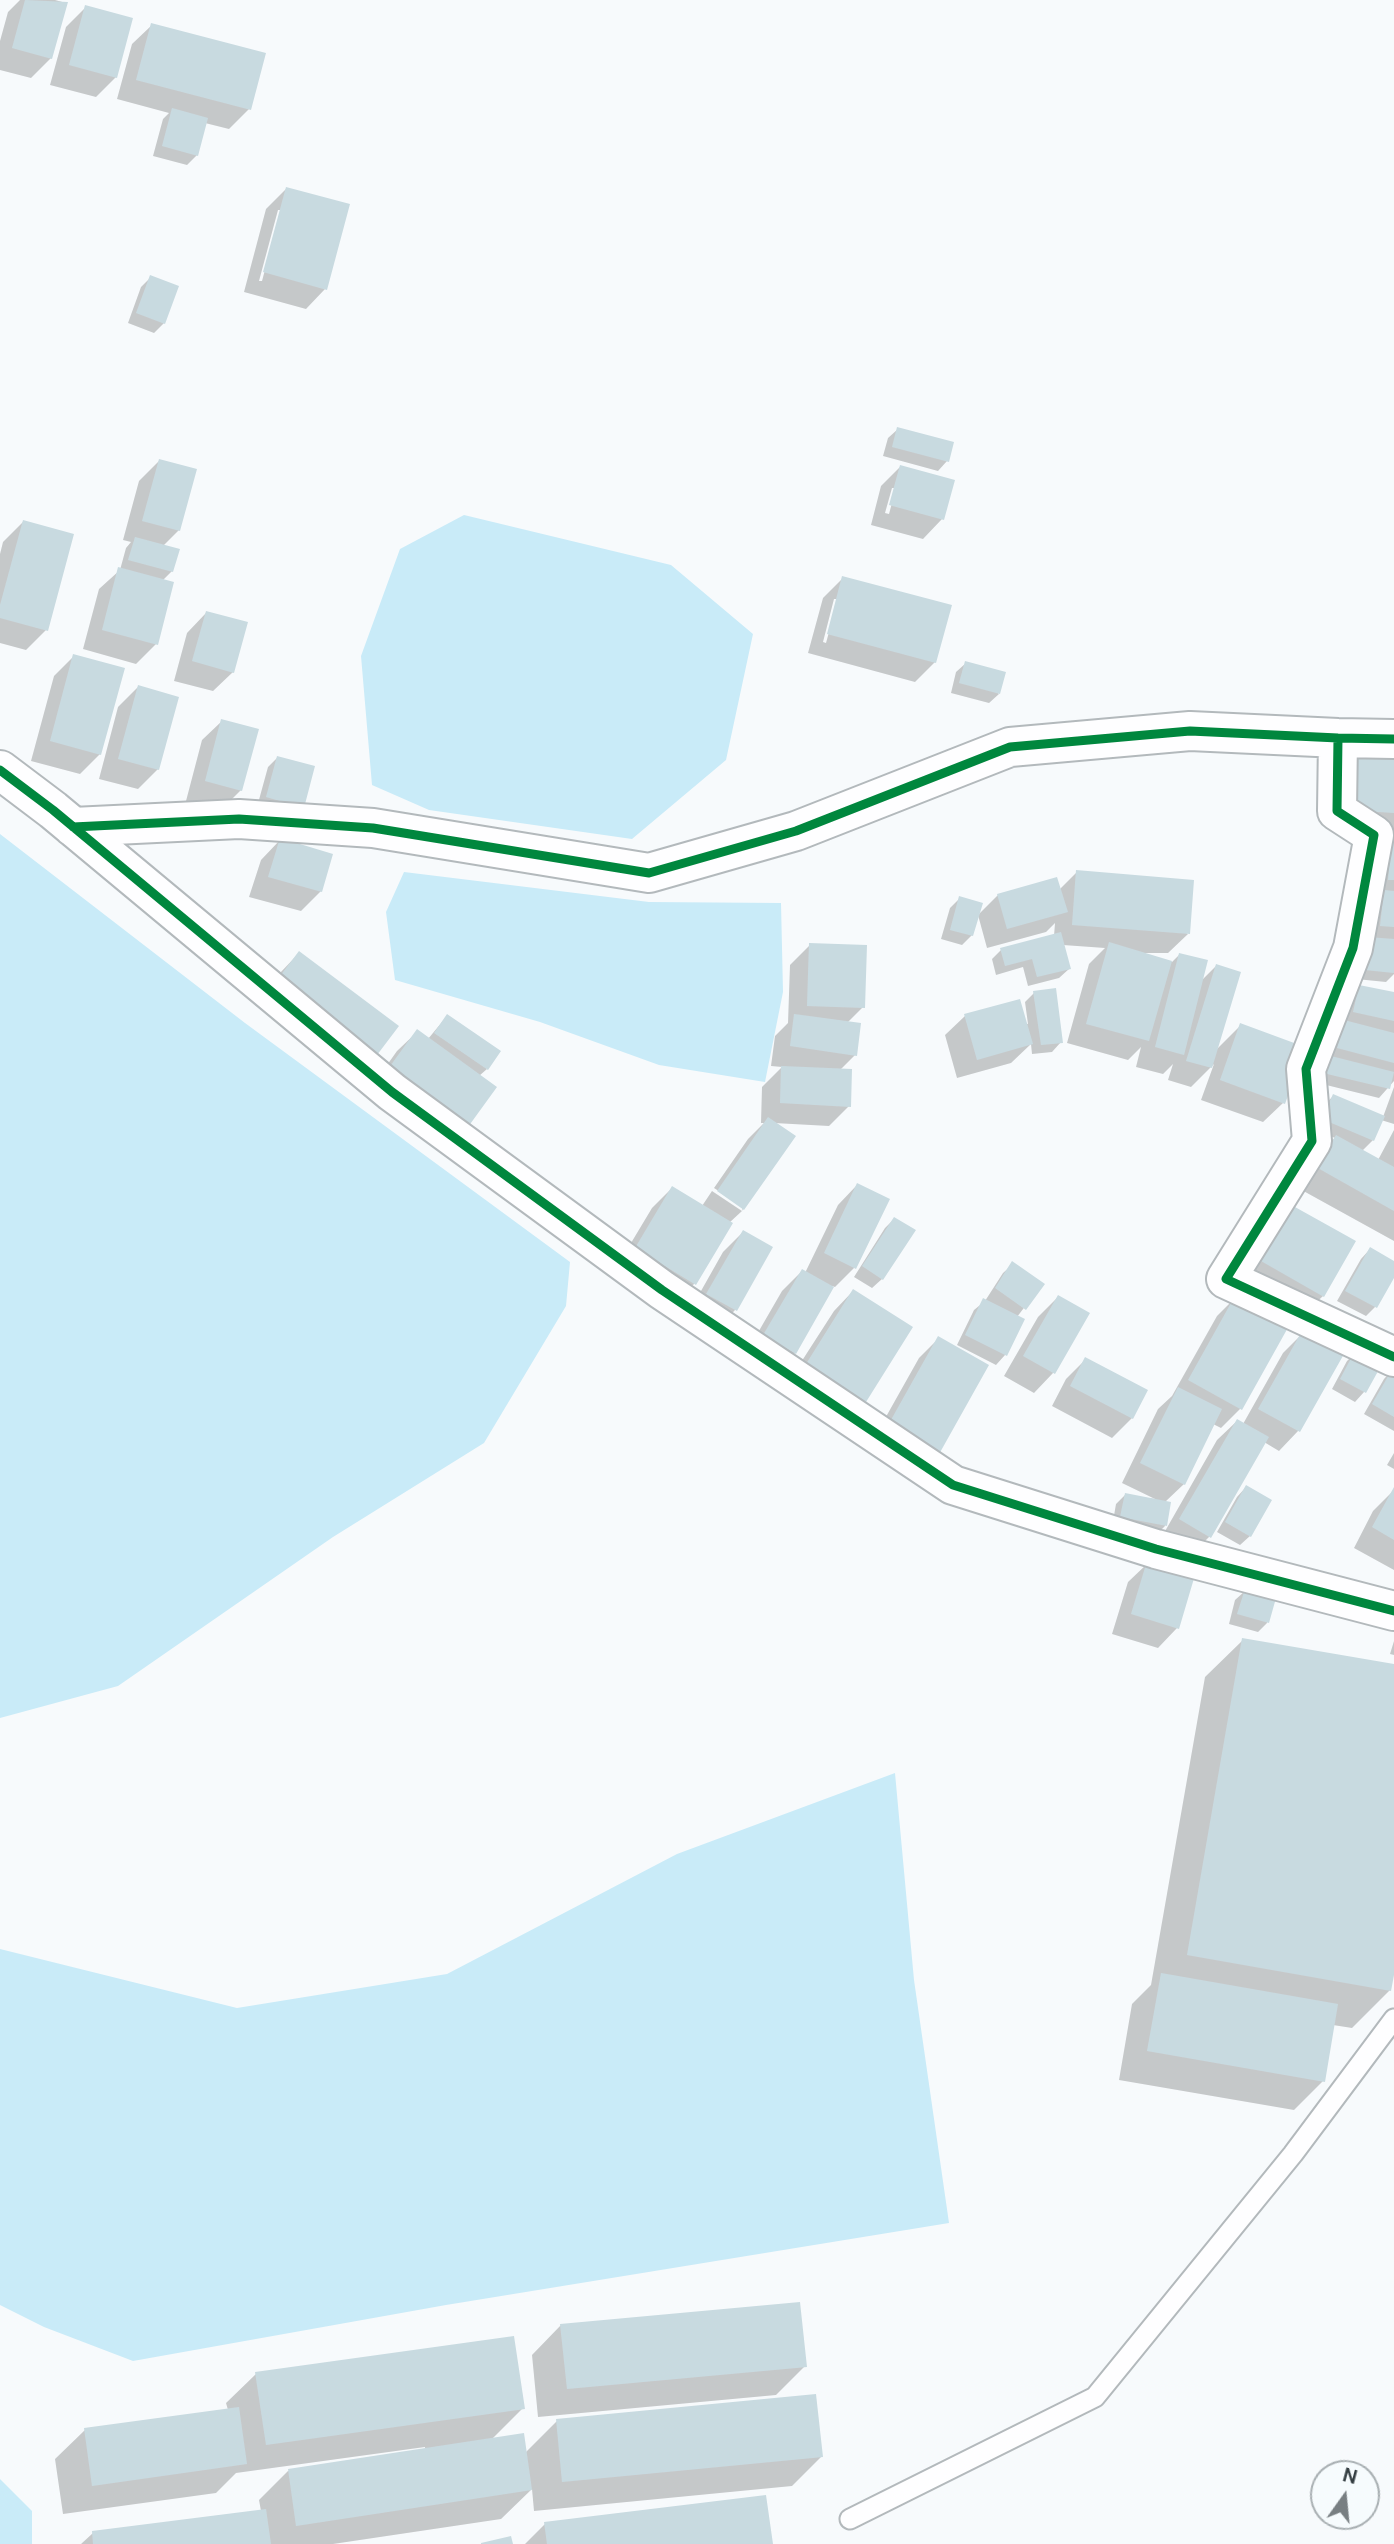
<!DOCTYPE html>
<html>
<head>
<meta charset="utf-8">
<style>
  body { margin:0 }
  #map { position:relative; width:1394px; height:2544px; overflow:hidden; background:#f7fafc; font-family:"DM Sans",sans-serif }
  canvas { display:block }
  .north { position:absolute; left:1310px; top:2460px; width:70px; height:70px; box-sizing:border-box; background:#f6fbfd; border:2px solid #a8afb2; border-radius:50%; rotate:15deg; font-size:19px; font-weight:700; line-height:28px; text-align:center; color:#333d41 }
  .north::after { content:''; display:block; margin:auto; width:24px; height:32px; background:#787f82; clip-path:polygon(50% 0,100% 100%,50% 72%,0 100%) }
</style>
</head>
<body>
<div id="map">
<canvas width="1394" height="2544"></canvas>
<div class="north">N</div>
</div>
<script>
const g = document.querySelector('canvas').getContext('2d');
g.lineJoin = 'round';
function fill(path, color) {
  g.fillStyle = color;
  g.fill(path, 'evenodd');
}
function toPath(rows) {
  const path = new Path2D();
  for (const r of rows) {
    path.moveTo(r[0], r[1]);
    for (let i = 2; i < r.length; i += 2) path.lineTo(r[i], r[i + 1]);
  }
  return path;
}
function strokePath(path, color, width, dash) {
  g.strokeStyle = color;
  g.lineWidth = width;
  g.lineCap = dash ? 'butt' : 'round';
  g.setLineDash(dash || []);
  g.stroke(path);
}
fill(toPath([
  [464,515,671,565,753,634,726,760,632,839,429,810,372,785,361,656,400,549],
  [0,834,245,1023,570,1262,566,1306,484,1443,333,1537,118,1686,0,1718],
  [404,872,649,902,781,903,783,992,765,1082,659,1065,540,1022,395,980,386,912],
  [895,1773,914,1980,949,2223,446,2305,133,2361,44,2327,0,2305,0,1949,237,2008,447,1974,677,1854],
  [0,2479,32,2511,32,2544,0,2544]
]), '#c9ebf8');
fill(toPath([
  [20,0,55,0,66,3,51,58,31,78,0,70,0,41,8,12],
  [86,7,116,77,96,97,50,85,66,27],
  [152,25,249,109,229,129,205,123,197,155,187,165,153,156,163,119,169,113,117,99,132,44],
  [286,189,325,289,306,309,244,292,266,209],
  [278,210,281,210,262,281,259,281],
  [151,277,164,323,154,333,128,323,141,287],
  [898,429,947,461,938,471,883,456,888,438],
  [159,461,179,530,163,546,172,571,162,581,156,644,136,664,83,649,99,589,120,570,126,548,131,542,123,540,139,481],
  [900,467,942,519,923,539,871,525,881,486],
  [892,488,896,488,889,514,885,513],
  [23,522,46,630,26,650,0,643,0,554,3,542],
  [843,578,935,662,915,682,808,653,823,598],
  [834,599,838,599,826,643,823,642],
  [206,613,233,672,213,691,174,681,187,633],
  [74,656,100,754,80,774,31,761,54,676],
  [966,663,999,694,989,703,951,693,956,672],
  [138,687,158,769,138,789,99,779,118,707],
  [222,721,241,790,221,810,186,801,202,740],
  [277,758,302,807,257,807,268,767],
  [1394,759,1394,834,1329,829,1334,775],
  [1394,835,1394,974,1386,982,1356,979],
  [280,840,321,891,301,911,249,897,261,860],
  [1077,872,1188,934,1168,953,1139,953,1172,962,1179,955,1201,981,1216,966,1216,1050,1241,1025,1283,1103,1263,1122,1201,1100,1214,1064,1191,1087,1168,1080,1173,1064,1163,1074,1136,1067,1141,1047,1128,1060,1067,1043,1089,964,1105,948,1063,945,1069,969,1059,978,1028,986,1023,967,996,975,992,959,1001,950,1054,936,1055,923,1046,932,987,948,978,915,998,895,1059,890],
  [960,898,972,935,962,945,941,939,950,908],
  [810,945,863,1007,847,1023,855,1055,840,1070,849,1106,829,1126,774,1123,742,1211,742,1206,714,1188,748,1139,764,1123,761,1123,762,1087,782,1067,771,1066,775,1036,788,1023,790,965],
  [299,953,353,1078,255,1005,280,973],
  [1359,987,1394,994,1394,1081,1379,1098,1314,1082,1340,1006],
  [1034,993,1061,1042,1052,1052,1032,1054,1031,1044,1011,1063,957,1078,945,1035,965,1016,1028,1024,1025,1002],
  [447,1016,487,1069,479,1076,370,1089,397,1051,417,1032,428,1039],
  [1394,1087,1394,1124,1381,1120,1373,1140,1362,1151,1378,1160,1394,1130,1394,1241,1298,1188,1316,1156,1335,1138,1314,1129,1324,1106,1333,1096,1383,1117],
  [857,1185,855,1267,835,1287,832,1286,795,1353,775,1372,745,1355,782,1291,802,1271,805,1273,838,1205],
  [672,1188,702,1206,712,1191,742,1211,729,1223,695,1283,675,1303,616,1268,652,1208],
  [894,1219,882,1279,872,1288,854,1277,885,1228],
  [1266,1223,1323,1296,1303,1315,1236,1277],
  [743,1232,771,1248,735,1310,716,1330,688,1314,723,1252],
  [1370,1249,1394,1263,1394,1274,1375,1307,1366,1316,1337,1301,1361,1259],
  [1013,1264,1042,1284,1017,1317,1023,1320,1005,1355,996,1365,957,1345,974,1310,985,1301,1003,1273],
  [853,1291,864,1401,845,1420,787,1384,834,1311],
  [1237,1296,1240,1409,1221,1428,1213,1424,1184,1484,1165,1502,1165,1526,1156,1535,1112,1527,1116,1504,1125,1495,1155,1499,1122,1483,1158,1409,1172,1396,1217,1316],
  [1058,1297,1053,1373,1034,1393,1004,1376,1038,1317],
  [1303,1333,1298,1431,1279,1451,1264,1442,1209,1537,1189,1557,1160,1540,1217,1440,1237,1421,1243,1424,1283,1353],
  [938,1339,987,1365,869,1447,919,1358],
  [1357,1351,1380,1365,1364,1392,1355,1402,1332,1389,1347,1361],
  [1086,1359,1132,1418,1112,1438,1052,1406,1066,1379],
  [1393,1369,1394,1369,1394,1431,1364,1414,1384,1379],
  [1394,1453,1394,1469,1387,1465],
  [1246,1487,1250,1536,1240,1545,1217,1532,1237,1497],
  [1393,1491,1394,1492,1394,1570,1354,1548,1373,1511],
  [1148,1563,1177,1628,1158,1648,1112,1634,1128,1582],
  [1245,1591,1274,1599,1267,1623,1258,1632,1229,1624,1235,1600],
  [1243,1640,1394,1666,1394,1965,1390,1990,1352,2028,1333,2025,1323,2081,1294,2110,1119,2080,1132,2004,1151,1985,1205,1677],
  [1394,1641,1394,1655,1390,1654],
  [561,2325,805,2366,776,2395,538,2417,532,2355],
  [256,2374,523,2408,491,2440,525,2453,557,2421,821,2457,792,2486,534,2511,532,2489,501,2519,333,2544,81,2544,93,2533,261,2511,259,2500,288,2471,425,2450,425,2447,236,2473,216,2493,63,2514,55,2459,85,2430,228,2410,226,2403],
  [545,2524,771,2544,525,2544]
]), '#0003');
fill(toPath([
  [25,0,68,2,52,59,12,48],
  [85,5,133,18,117,78,69,65],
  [151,23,266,53,251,110,136,80],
  [172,108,208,118,198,156,162,146],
  [286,187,350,204,327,290,263,272],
  [150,275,179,286,165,324,136,313],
  [897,427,954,442,949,462,892,447],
  [159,459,197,469,180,531,142,521],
  [900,465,955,480,944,520,889,505],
  [23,520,74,534,48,631,0,618,0,605],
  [135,537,180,549,173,572,128,560],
  [118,567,174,582,158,645,102,630],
  [842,576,952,605,936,663,827,634],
  [206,611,248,622,234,673,192,661],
  [73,654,125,668,101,755,50,741],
  [965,661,1006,672,1000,694,959,683],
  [138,685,179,697,159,770,118,759],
  [221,719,259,729,242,791,205,781],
  [1353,754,1394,757,1394,813,1348,810],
  [277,756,315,766,304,808,266,797],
  [1392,831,1394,831,1394,880,1388,880],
  [280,838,333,854,322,892,268,877],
  [1076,870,1194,880,1190,934,1072,925],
  [1057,877,1068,912,1007,929,997,894],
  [1384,890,1394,891,1394,927,1380,926],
  [959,896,983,903,973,936,950,930],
  [1061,932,1071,969,1037,977,1032,959,1005,966,1000,948],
  [1367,937,1394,939,1394,973,1365,970],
  [1109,942,1172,961,1149,1041,1086,1024],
  [809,943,867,945,865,1008,807,1006],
  [299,951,399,1026,374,1059,274,984],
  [1179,953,1208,960,1184,1055,1155,1047],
  [1216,964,1241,972,1212,1068,1186,1061],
  [1359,985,1394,992,1394,1021,1353,1012],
  [1056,988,1063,1043,1041,1045,1033,991],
  [1020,999,1033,1044,977,1060,964,1014],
  [447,1014,501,1051,488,1070,434,1033],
  [794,1014,861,1023,857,1056,790,1046],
  [1344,1020,1394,1033,1394,1063,1337,1048],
  [1240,1023,1305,1047,1285,1104,1220,1080],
  [417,1029,497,1087,468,1127,388,1069],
  [1327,1055,1394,1072,1390,1089,1323,1073],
  [781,1066,852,1069,851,1107,780,1103],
  [1333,1094,1385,1116,1374,1141,1322,1119],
  [768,1117,796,1136,744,1210,717,1191],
  [1336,1135,1394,1167,1394,1211,1316,1167],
  [857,1183,890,1199,856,1269,824,1253],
  [672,1186,733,1223,696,1285,635,1248],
  [1286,1202,1356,1241,1324,1297,1254,1257],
  [894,1217,916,1230,883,1280,862,1266],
  [743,1230,773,1247,737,1311,706,1294],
  [1370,1247,1394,1261,1394,1278,1377,1308,1345,1291],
  [1012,1261,1045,1284,1026,1310,995,1288],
  [802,1269,834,1287,796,1354,763,1335],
  [853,1289,913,1327,866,1402,806,1364],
  [1236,1294,1290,1324,1242,1410,1188,1380],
  [1058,1295,1090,1313,1055,1374,1023,1356],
  [983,1298,1025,1319,1007,1356,965,1335],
  [1302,1331,1344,1354,1300,1432,1258,1409],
  [938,1336,989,1365,938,1456,887,1427],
  [1356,1349,1382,1364,1366,1393,1340,1379],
  [1085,1357,1148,1390,1133,1419,1070,1386],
  [1394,1366,1394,1417,1372,1404],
  [1178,1387,1222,1409,1185,1485,1140,1463],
  [1237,1419,1269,1437,1211,1538,1179,1519],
  [1246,1485,1272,1500,1251,1537,1225,1522],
  [1394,1487,1394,1540,1372,1527],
  [1125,1493,1171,1502,1167,1526,1120,1517],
  [1147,1561,1195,1575,1179,1629,1131,1614],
  [1245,1589,1276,1598,1269,1623,1237,1614],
  [1242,1638,1394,1664,1394,1975,1391,1991,1187,1955],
  [1161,1973,1338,2004,1325,2082,1147,2051],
  [800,2302,807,2367,567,2389,560,2324],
  [514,2336,525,2409,266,2445,255,2372],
  [816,2394,823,2457,562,2482,556,2419],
  [239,2407,247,2464,92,2486,84,2428],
  [524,2433,532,2490,296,2526,288,2469],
  [766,2495,773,2544,547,2544,544,2522],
  [266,2509,271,2544,93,2544,92,2531],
  [511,2536,513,2544,481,2544,481,2543]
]), '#c8dae0');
const service = toPath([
  [850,2519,1095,2397,1293,2154,1394,2019]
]);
const minor = toPath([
  [1338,738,1337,811,1374,835,1353,948,1306,1069,1312,1141,1226,1279,1394,1357],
  [0,770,53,810,392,1092,662,1290,953,1485,1156,1549,1394,1611],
  [73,827,239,819,373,828,649,873,796,831,1010,747,1190,731,1338,738,1394,739]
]);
strokePath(service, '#b3b9bc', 23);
strokePath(minor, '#b3b9bc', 42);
strokePath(service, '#fefeff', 19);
strokePath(minor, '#fefeff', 38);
strokePath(toPath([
  [1338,738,1337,811,1374,835,1353,948,1306,1069,1312,1141,1226,1279,1394,1357],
  [0,770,53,810,392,1092,662,1290,953,1485,1156,1549,1394,1611],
  [73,827,239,819,373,828,649,873,796,831,1010,747,1190,731,1338,738,1394,739]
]), '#00873e', 9);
</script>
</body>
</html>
